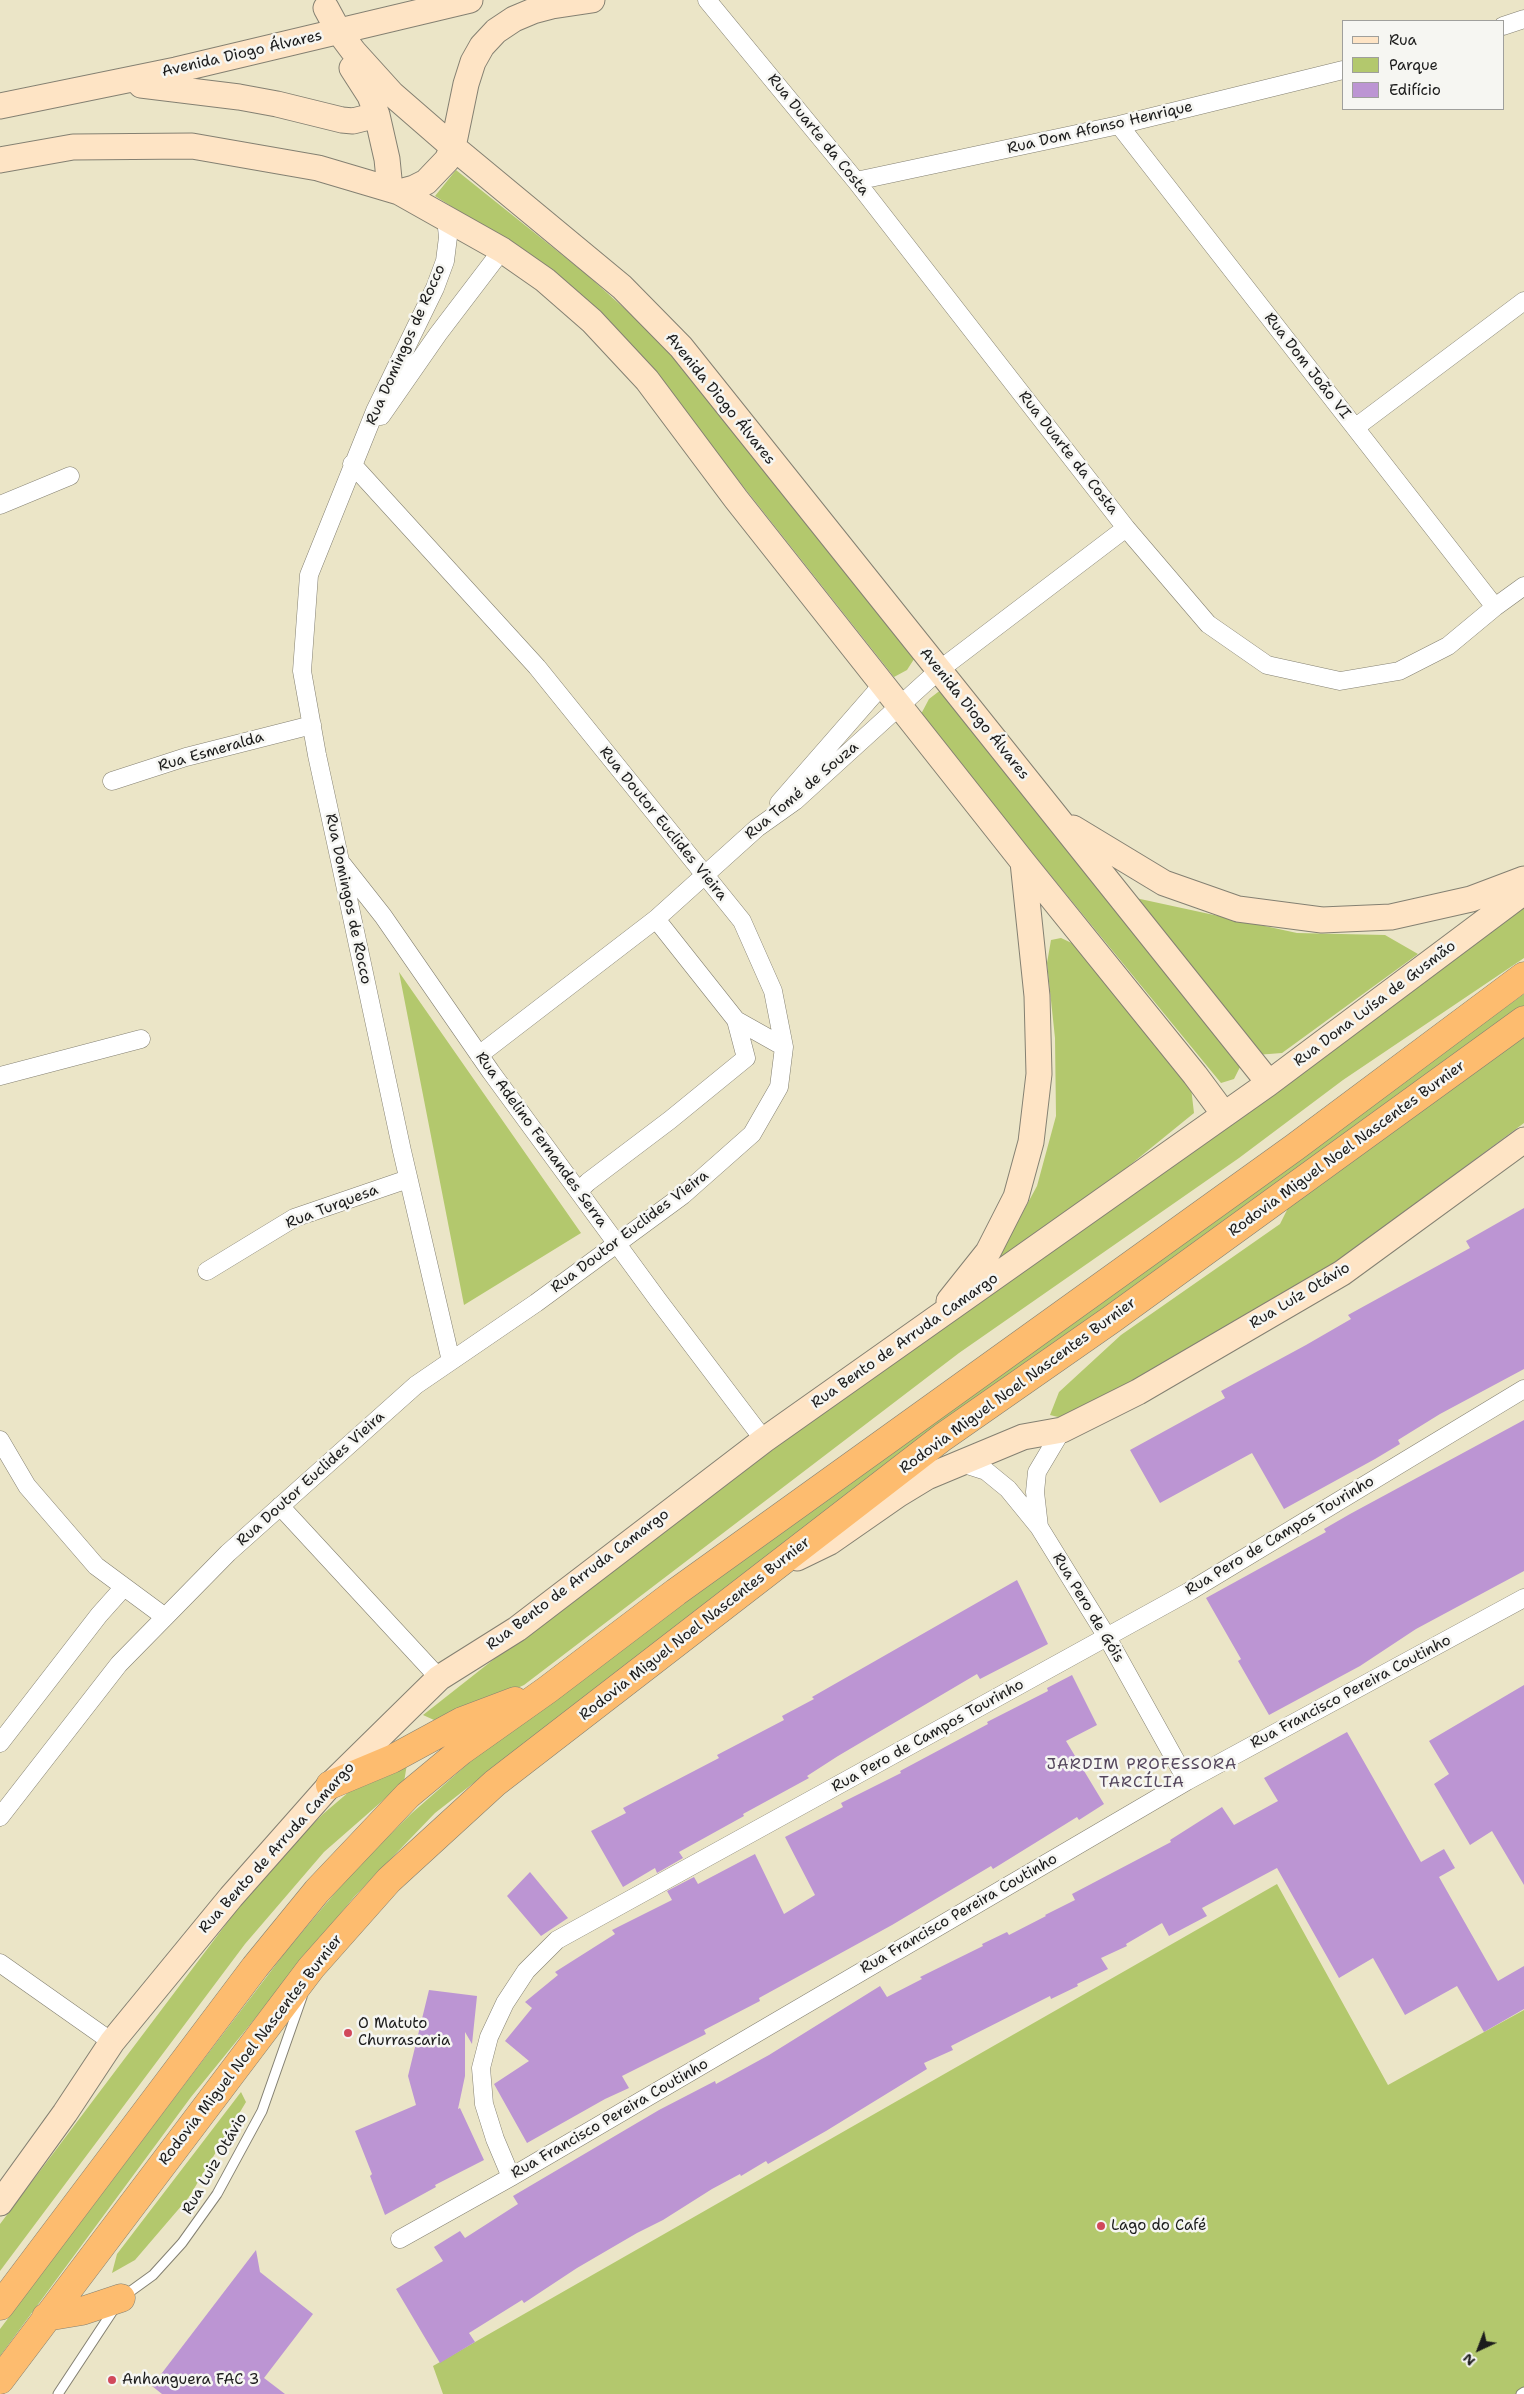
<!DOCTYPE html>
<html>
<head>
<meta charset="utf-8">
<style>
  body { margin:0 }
  #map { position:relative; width:1524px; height:2394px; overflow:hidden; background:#ebe5c7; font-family:"Shantell Sans",sans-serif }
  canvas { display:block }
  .legend { position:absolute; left:1342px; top:20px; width:162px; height:90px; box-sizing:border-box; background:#f6f6f2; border:1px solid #9f9f9c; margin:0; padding:6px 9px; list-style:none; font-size:15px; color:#1c1c1c }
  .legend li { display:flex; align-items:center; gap:10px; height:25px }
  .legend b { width:25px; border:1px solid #9f9f9c }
  .north { position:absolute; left:1454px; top:2324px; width:50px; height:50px; -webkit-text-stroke:4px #f6f6f2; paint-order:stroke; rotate:223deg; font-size:14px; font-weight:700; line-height:20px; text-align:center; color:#1c1c1c }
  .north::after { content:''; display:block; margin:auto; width:18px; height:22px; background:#1c1c1c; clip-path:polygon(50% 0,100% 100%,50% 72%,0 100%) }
</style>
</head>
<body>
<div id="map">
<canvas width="1524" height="2394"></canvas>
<ul class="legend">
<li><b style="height:6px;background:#fee4c5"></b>Rua</li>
<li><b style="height:14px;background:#b3c86d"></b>Parque</li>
<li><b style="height:14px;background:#bc95d3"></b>Edifício</li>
</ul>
<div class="north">N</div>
</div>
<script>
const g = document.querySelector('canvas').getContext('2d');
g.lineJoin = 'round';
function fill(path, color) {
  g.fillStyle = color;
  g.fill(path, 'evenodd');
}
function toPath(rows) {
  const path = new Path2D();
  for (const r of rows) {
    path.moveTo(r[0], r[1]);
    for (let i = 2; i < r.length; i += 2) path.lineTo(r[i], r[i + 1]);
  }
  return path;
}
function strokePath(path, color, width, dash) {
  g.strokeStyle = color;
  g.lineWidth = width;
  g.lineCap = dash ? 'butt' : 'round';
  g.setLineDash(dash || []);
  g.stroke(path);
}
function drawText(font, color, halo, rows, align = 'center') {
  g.font = font + ' "Shantell Sans",sans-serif';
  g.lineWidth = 5;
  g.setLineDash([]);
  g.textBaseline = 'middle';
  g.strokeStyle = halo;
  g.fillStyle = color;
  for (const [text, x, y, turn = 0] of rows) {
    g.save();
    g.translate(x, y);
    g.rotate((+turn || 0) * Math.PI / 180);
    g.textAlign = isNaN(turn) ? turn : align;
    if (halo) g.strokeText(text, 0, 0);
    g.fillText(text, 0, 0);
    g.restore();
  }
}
fill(toPath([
  [456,170,586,274,664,344,916,656,907,670,894,677,701,433,539,262,435,196],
  [942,689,1241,1065,1234,1079,1221,1083,920,716,929,699],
  [1131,897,1297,933,1385,935,1418,954,1282,1053,1256,1055],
  [1524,907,1524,958,1343,1080,1239,1158,959,1353,524,1685,477,1707,434,1720,423,1715,531,1630,885,1366,1069,1240,1225,1128],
  [1061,938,1076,945,1190,1079,1194,1113,1082,1204,974,1287,1011,1234,1037,1186,1056,1116,1055,1038,1047,963,1051,940],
  [399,972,581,1233,464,1305],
  [1524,994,1524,1006,1368,1123,769,1557,597,1687,435,1813,354,1897,191,2097,0,2356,0,2329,172,2101,287,1950,356,1868,412,1813,487,1747,733,1563],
  [1524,1033,1524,1123,1343,1257,1231,1328,1066,1419,1050,1415,1059,1392,1121,1335,1280,1224,1289,1206,1384,1138],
  [407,1764,404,1782,324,1852,245,1944,0,2271,0,2224,263,1875,323,1814,350,1791],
  [1277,1884,1388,2085,1524,2010,1524,2394,443,2394,433,2366],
  [241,2092,246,2102,189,2197,135,2260,112,2273,117,2254]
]), '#b3c86d');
fill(toPath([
  [1524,1208,1524,1369,1440,1414,1398,1440,1400,1444,1375,1459,1284,1509,1252,1453,1160,1503,1130,1450,1225,1398,1221,1391,1306,1345,1351,1319,1348,1315,1470,1248,1466,1241],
  [1524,1420,1524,1571,1416,1629,1360,1666,1269,1715,1238,1661,1241,1659,1206,1598,1326,1532,1324,1529,1350,1514],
  [1017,1580,1048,1644,980,1679,977,1674,838,1756,807,1776,809,1778,743,1814,744,1816,679,1852,683,1858,657,1873,655,1868,623,1887,591,1831,626,1813,623,1808,719,1758,717,1755,784,1720,782,1716,814,1699,812,1697],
  [1072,1675,1097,1725,1066,1741,1104,1804,1079,1820,1077,1817,993,1869,991,1866,892,1925,759,1998,760,2001,704,2030,706,2034,622,2076,629,2088,605,2099,527,2143,494,2084,529,2061,505,2041,532,2008,525,2002,558,1975,555,1972,615,1934,612,1930,672,1900,667,1891,694,1877,698,1884,755,1854,784,1914,815,1895,785,1837,843,1807,841,1803,901,1773,900,1771,988,1724,987,1722,1048,1691,1047,1688],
  [1524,1685,1524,1885,1492,1831,1470,1845,1434,1784,1449,1774,1429,1741],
  [1347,1732,1421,1862,1444,1849,1455,1868,1439,1877,1498,1981,1524,1966,1524,2009,1484,2032,1457,1986,1405,2015,1373,1958,1339,1978,1277,1868,1202,1908,1207,1916,1169,1936,1162,1923,1126,1944,1127,1946,1101,1958,1108,1969,1077,1984,1078,1986,1051,1999,1050,1996,951,2046,953,2050,924,2063,927,2069,826,2131,768,2164,766,2161,741,2176,740,2174,712,2189,663,2220,637,2233,577,2268,524,2303,522,2300,469,2333,475,2342,440,2363,396,2289,443,2261,434,2247,460,2231,465,2238,518,2204,513,2196,659,2110,715,2081,716,2084,769,2055,880,1986,887,1997,922,1979,920,1977,983,1946,982,1944,1007,1932,1009,1935,1046,1916,1045,1915,1075,1900,1072,1894,1171,1842,1170,1840,1222,1807,1234,1825,1278,1801,1264,1778],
  [530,1872,568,1918,541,1936,507,1896],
  [429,1990,477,1996,472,2044,465,2032,465,2076,458,2109,460,2108,484,2160,435,2185,436,2187,385,2215,370,2176,372,2174,355,2131,416,2105,408,2076],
  [256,2250,260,2272,313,2314,264,2378,285,2394,162,2394,152,2386]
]), '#bc95d3');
const lane = toPath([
  [124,2296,153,2275,182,2243,217,2194,262,2111,302,1997],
  [58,2394,116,2306],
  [1521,2394,1524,2392]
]);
const street = toPath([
  [707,0,856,181,1126,528,1208,624,1267,665,1340,681,1399,671,1448,646,1495,607,1524,586],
  [1503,26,1524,19],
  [1119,125,1495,607],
  [856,181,1119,125,1343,70],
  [446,218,448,237,445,261,435,288,375,411,309,575,302,671,317,755,340,861,402,1151,451,1361],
  [381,416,438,334,502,250],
  [1356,427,1524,301],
  [0,505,70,476],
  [112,781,186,757,312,725],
  [779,803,882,685],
  [342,864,383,916,491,1072,658,1300,764,1440],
  [736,1020,784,1047],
  [479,1055,656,919,757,828,795,801,938,671,1126,528],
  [0,1076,141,1039],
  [579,1191,588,1182,670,1120,746,1058,736,1020,656,919],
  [207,1271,294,1218,408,1179],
  [0,1440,27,1486,96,1566,165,1617],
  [961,1463,986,1471,1008,1489,1039,1527,1107,1637,1187,1781],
  [280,1506,439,1678],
  [1039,1527,1035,1492,1037,1472,1062,1430],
  [0,1743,99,1615,124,1587],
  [0,1817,119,1664,228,1553,416,1385,536,1303,683,1195,752,1134,779,1087,784,1047,773,991,742,921,537,667,352,464],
  [0,1963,112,2042],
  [511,2177,495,2139,484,2104,481,2068,489,2037,505,2003,526,1971,557,1940,1190,1591,1524,1389],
  [400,2239,511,2177,1187,1781,1524,1598]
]);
const secondary = toPath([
  [326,8,339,32,354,52,392,94,453,147,622,287,681,347,1269,1083],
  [352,68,370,96,377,115,387,159,390,189],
  [141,85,239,97,277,104,342,120,353,121,377,115],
  [0,106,176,70,470,0],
  [0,160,73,147,192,146,318,168,399,192,502,250,545,280,592,321,647,380,736,499,1023,862,1195,1075,1224,1114],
  [399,192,414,188,426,182,447,160,453,147,466,84,473,62,482,46,496,31,514,19,533,11,552,6,592,0],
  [1073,828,1164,883,1238,909,1322,920,1391,917,1471,899,1524,879],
  [949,1301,988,1252,1016,1197,1031,1142,1039,1074,1037,996,1023,862],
  [797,1558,830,1542,899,1494,927,1477,1023,1437,1062,1430,1138,1392,1342,1273,1524,1140],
  [0,2203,65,2113,112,2042,231,1897,330,1785,439,1678,517,1629,764,1440,1269,1083,1524,892]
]);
const highway = toPath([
  [330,1785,392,1759,462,1721,515,1701],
  [0,2306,255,1967,317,1891,408,1795,461,1751,547,1690,676,1592,1295,1147,1524,976],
  [46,2317,82,2311,121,2298],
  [0,2380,311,1968,389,1880,495,1783,943,1437,1112,1319,1524,1020]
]);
strokePath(lane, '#848072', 11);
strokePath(street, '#848072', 19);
strokePath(secondary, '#848072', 27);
strokePath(highway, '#848072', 29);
strokePath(lane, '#fff', 9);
strokePath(street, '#fff', 18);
strokePath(secondary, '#fee4c5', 25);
strokePath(highway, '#fdbc6f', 28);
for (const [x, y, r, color] of [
  [348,2033,5,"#d1495b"],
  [1101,2226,5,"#d1495b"],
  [112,2380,5,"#d1495b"]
]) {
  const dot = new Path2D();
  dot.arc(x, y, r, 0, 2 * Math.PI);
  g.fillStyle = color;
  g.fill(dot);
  strokePath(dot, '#f6f6f2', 2);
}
drawText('15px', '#1c1c1c', '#f6f6f2', [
  ["Avenida Diogo Álvares",242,54,-13],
  ["Rua Dom Afonso Henrique",1100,128,-13],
  ["Rua Duarte da Costa",818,135,51],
  ["Rua Domingos de Rocco",406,345,-66],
  ["Rua Dom João VI",1307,366,52],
  ["Avenida Diogo Álvares",720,399,51],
  ["Rua Duarte da Costa",1068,453,52],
  ["Avenida Diogo Álvares",974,714,51],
  ["Rua Esmeralda",211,752,-16],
  ["Rua Tomé de Souza",802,791,-40],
  ["Rua Doutor Euclides Vieira",663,824,51],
  ["Rua Domingos de Rocco",348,899,78],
  ["Rua Dona Luísa de Gusmão",1375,1004,-37],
  ["Rua Adelino Fernandes Serra",541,1140,54],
  ["Rodovia Miguel Noel Nascentes Burnier",1347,1149,-36],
  ["Rua Turquesa",332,1207,-21],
  ["Rua Doutor Euclides Vieira",630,1232,-37],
  ["Rua Luíz Otávio",1300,1296,-31],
  ["Rua Bento de Arruda Camargo",905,1341,-35],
  ["Rodovia Miguel Noel Nascentes Burnier",1018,1386,-36],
  ["Rua Doutor Euclides Vieira",311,1479,-42],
  ["Rua Pero de Campos Tourinho",1280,1536,-31],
  ["Rua Bento de Arruda Camargo",578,1580,-37],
  ["Rua Pero de Góis",1088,1608,59],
  ["Rodovia Miguel Noel Nascentes Burnier",695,1629,-38],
  ["Rua Francisco Pereira Coutinho",1351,1692,-28],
  ["Rua Pero de Campos Tourinho",928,1736,-29],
  ["Rua Bento de Arruda Camargo",277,1848,-48],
  ["Rua Francisco Pereira Coutinho",959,1914,-30],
  ["Rodovia Miguel Noel Nascentes Burnier",251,2050,-52],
  ["Rua Francisco Pereira Coutinho",610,2119,-30],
  ["Rua Luiz Otávio",215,2164,-60]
]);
drawText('15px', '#1c1c1c', '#f6f6f2', [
  ["O Matuto",358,2024],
  ["Churrascaria",358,2041],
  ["Lago do Café",1111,2226],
  ["Anhanguera FAC 3",122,2380]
], 'left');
g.letterSpacing = '1px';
drawText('16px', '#54465c', '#f6f6f2', [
  ["JARDIM PROFESSORA",1142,1765],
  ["TARCÍLIA",1142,1783]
]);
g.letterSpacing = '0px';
</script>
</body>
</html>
